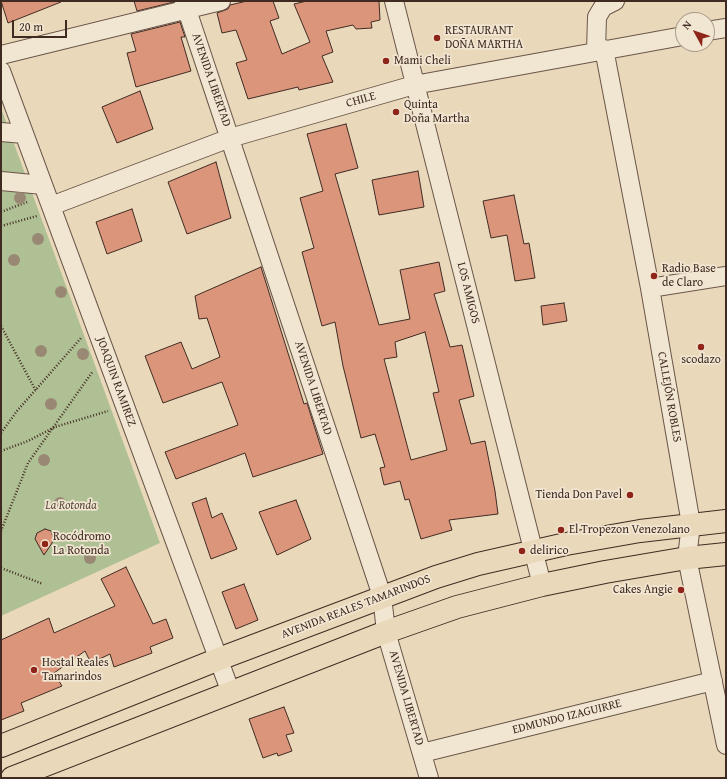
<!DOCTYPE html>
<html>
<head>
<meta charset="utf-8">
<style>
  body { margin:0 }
  #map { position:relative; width:727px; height:779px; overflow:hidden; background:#ead8ba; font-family:"Gentium Book Plus",serif }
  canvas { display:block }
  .frame { position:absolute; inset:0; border:2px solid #402b23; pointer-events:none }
  .north { position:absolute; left:675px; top:12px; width:40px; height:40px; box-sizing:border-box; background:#f1e6d2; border:1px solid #aa9b8c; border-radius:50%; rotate:310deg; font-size:11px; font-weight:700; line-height:16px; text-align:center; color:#402b23 }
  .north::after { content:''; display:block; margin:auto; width:14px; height:18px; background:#8f2418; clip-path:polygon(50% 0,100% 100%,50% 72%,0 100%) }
  .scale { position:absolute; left:12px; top:20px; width:55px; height:18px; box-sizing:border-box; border:2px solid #402b23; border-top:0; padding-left:5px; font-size:12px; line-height:14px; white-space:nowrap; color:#402b23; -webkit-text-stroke:3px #f1e6d2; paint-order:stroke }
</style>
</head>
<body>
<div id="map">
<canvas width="727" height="779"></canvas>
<div class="frame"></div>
<div class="north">N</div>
<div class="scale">20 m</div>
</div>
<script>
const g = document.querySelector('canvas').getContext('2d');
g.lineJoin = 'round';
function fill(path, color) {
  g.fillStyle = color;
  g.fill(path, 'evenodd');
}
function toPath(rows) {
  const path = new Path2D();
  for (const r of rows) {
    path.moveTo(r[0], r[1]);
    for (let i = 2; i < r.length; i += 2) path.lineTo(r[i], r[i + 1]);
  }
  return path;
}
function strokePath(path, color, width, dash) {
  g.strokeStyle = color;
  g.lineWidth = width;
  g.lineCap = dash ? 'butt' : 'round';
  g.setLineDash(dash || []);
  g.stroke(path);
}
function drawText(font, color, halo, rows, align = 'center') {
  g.font = font + ' "Gentium Book Plus",serif';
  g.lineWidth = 3.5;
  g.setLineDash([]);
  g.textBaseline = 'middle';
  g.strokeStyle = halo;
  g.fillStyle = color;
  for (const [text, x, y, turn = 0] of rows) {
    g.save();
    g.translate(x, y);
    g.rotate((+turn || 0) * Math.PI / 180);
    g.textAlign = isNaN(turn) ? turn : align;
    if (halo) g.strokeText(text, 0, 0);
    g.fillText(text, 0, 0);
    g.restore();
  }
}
fill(toPath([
  [1,108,160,543,1,616]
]), '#b0c095');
const building = toPath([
  [1,1,61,1,61,2,8,23,1,1],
  [134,1,174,1,174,2,137,11,134,1],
  [247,1,273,1,279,18,270,21,282,54,310,42,294,4,307,1,379,1,380,20,371,22,372,28,356,29,353,25,326,31,333,52,322,56,333,82,299,90,298,87,248,99,236,63,247,60,236,30,222,33,217,13,228,9,230,5,247,1],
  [180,22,185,37,181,37,191,71,136,87,127,53,136,51,131,34,180,22],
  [140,91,153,129,117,143,102,107,140,91],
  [346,124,358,168,335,174,379,325,410,319,400,270,439,262,445,291,434,294,450,347,462,345,474,396,459,400,471,444,485,441,495,491,498,514,449,520,452,530,421,539,409,499,405,500,400,481,384,485,380,468,385,467,375,434,361,438,343,366,335,322,322,326,302,252,314,248,300,198,323,191,307,134,346,124],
  [425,332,439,392,433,393,447,450,411,460,384,359,397,357,395,342,425,332],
  [216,162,231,218,187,234,168,182,216,162],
  [418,171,424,207,379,215,372,180,418,171],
  [514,195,524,244,529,243,535,278,515,281,507,235,491,238,483,201,514,195],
  [132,209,142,241,107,254,96,222,132,209],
  [261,267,304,404,307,403,323,454,253,477,245,453,176,479,165,452,238,425,222,382,163,403,145,356,181,342,192,369,220,357,207,318,199,319,195,296,261,267],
  [564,303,567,321,543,325,541,306,564,303],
  [206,498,212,518,222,513,237,549,211,559,192,503,206,498],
  [296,500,311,539,277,555,259,512,296,500],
  [45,529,51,531,54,540,44,555,35,539,37,533,45,529],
  [126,567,153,624,166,619,173,638,150,647,152,653,114,667,110,654,91,663,85,651,54,673,62,686,21,703,24,711,1,720,1,640,49,618,54,633,115,606,101,579,126,567],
  [244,584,258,620,236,629,222,592,244,584],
  [284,707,294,733,286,735,292,751,278,756,277,753,263,758,249,719,284,707]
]);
fill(building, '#db957b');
strokePath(building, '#402b23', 1);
const minor = toPath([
  [184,1,382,596,386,632,429,778],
  [394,1,542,585],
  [707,31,726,28],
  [604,49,650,288,691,524,687,558,726,745],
  [596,51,597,17,603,7,615,1],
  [1,55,221,1],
  [1,71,231,693],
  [1,132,24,134],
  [1,181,43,185],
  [51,206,230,138,414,85,683,36],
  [650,288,726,276],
  [422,753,713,681]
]);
const major = toPath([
  [1,746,219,659,436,577,478,564,566,544,640,531,726,521],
  [12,778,386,632,457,607,542,585,605,572,687,558,726,554]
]);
strokePath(minor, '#6a5649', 20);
strokePath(major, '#402b23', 24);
strokePath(toPath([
  [1,212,27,202],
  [1,226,37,216],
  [1,326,36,391],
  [1,433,17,411,81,338],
  [1,451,28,441,55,427,108,411],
  [1,531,28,463,93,371],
  [1,568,43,584]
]), '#402b23', 2.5, [1, 2]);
strokePath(minor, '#f1e6d2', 18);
strokePath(major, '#ead8ba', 22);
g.fillStyle = '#998974';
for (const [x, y] of [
  [20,198],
  [38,239],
  [14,260],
  [61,292],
  [41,351],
  [83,354],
  [51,404],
  [44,460],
  [60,503],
  [90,558]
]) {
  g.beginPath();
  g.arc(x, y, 6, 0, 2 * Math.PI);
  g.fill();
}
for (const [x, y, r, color] of [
  [437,38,4,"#8f2418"],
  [386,61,4,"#8f2418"],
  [396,112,4,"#8f2418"],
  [654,276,4,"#8f2418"],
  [701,347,4,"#8f2418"],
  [630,495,4,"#8f2418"],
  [561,530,4,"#8f2418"],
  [45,544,4,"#8f2418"],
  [522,551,4,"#8f2418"],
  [681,590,4,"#8f2418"],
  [34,670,4,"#8f2418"]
]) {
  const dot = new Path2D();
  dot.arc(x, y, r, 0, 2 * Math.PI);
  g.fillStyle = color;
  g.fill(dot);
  strokePath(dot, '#f1e6d2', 1.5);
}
drawText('12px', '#402b23', '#f1e6d2', [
  ["RESTAURANT",445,31],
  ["DOÑA MARTHA",445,45],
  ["Mami Cheli",394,61],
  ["Quinta",404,105],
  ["Doña Martha",404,119],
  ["Radio Base",662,269],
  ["de Claro",662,283],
  ["scodazo",701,360,"center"],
  ["Tienda Don Pavel",622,495,"right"],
  ["El Tropezon Venezolano",569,530],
  ["Rocódromo",53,537],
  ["La Rotonda",53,551],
  ["delirico",530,551],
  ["Cakes Angie",673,590,"right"],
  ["Hostal Reales",42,663],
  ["Tamarindos",42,677]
], 'left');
drawText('12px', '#402b23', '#f1e6d2', [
  ["AVENIDA LIBERTAD",211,80,71],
  ["CHILE",361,100,-16],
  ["LOS AMIGOS",468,293,76],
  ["JOAQUIN RAMIREZ",116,382,70],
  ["AVENIDA LIBERTAD",313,388,72],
  ["CALLEJÓN ROBLES",669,397,80],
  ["AVENIDA REALES TAMARINDOS",356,607,-21],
  ["AVENIDA LIBERTAD",406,698,74],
  ["EDMUNDO IZAGUIRRE",567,717,-14]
]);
drawText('italic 12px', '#56493a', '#f1e6d2', [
  ["La Rotonda",71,506]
]);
</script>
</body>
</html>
